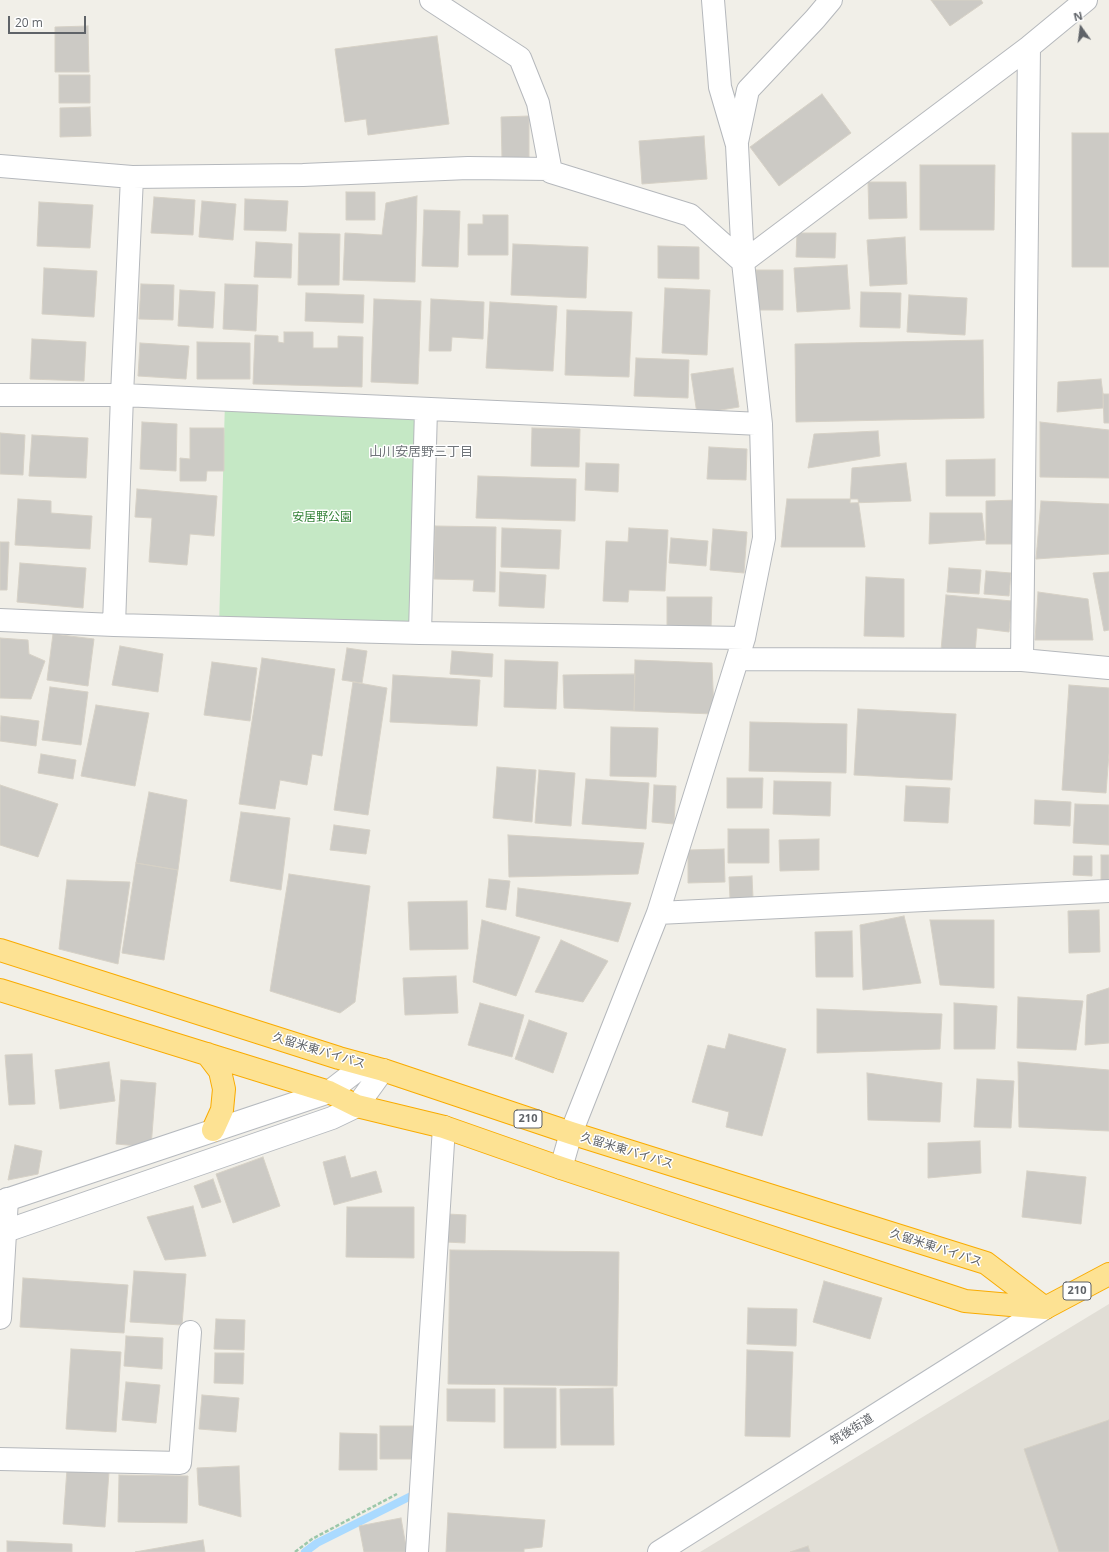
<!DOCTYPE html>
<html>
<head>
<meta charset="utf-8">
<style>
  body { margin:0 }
  #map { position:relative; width:1109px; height:1552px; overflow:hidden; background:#f1efe8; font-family:"Open Sans",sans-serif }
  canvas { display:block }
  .north { position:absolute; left:1061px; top:8px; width:40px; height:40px; -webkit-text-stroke:3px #fff; paint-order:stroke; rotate:346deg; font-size:11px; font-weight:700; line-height:16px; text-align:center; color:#5f6368 }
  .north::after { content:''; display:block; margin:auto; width:14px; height:18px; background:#5f6368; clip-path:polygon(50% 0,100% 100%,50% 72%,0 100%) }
  .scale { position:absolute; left:8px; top:16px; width:78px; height:18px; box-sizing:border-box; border:2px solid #5f6368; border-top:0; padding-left:5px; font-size:12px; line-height:14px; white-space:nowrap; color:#5f6368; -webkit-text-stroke:3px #fff; paint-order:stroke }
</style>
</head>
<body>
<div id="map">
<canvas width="1109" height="1552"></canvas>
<div class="north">N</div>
<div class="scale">20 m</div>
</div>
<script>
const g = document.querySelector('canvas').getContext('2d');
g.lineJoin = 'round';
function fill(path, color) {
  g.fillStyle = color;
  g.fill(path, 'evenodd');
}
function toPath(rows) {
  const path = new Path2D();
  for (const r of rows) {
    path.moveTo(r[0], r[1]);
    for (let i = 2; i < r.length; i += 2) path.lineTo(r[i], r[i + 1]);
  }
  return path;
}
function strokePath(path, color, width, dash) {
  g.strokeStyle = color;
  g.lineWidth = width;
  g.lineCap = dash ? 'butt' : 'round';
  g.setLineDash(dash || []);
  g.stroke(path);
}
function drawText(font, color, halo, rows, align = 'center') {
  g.font = font + ' "Open Sans","Noto Sans JP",sans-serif';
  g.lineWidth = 3;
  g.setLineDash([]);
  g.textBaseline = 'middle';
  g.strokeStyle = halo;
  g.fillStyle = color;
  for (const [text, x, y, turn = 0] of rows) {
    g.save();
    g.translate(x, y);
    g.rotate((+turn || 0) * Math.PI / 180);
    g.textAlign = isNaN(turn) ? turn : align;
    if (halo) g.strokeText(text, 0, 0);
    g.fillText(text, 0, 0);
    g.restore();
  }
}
fill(toPath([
  [1109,1304,1109,1552,700,1552]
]), '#e1ded6');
fill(toPath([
  [225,400,426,409,420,633,219,628]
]), '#c5e8c5');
strokePath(toPath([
  [305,1552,317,1543,419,1492]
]), '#aadaff', 8);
const building = toPath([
  [931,0,981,0,983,3,950,26,931,0],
  [88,26,89,72,55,72,55,27,88,26],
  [437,36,449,124,368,135,366,119,345,122,335,49,437,36],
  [59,75,90,75,90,103,59,103,59,75],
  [822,94,851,133,779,186,750,147,822,94],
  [90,107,91,136,60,137,60,108,90,107],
  [529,116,529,157,502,158,501,117,529,116],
  [1072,133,1109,133,1109,267,1072,267,1072,133],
  [704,136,707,179,642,184,639,141,704,136],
  [920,165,995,165,994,230,920,230,920,165],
  [868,182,906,182,907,218,869,219,868,182],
  [346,192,375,192,375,220,346,220,346,192],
  [417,196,415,282,343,280,345,233,382,235,386,203,417,196],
  [154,197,195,200,193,235,151,233,154,197],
  [245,199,288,201,286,231,244,230,245,199],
  [202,201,236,204,233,240,199,237,202,201],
  [39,202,93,205,90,248,37,246,39,202],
  [424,210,460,211,458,267,422,266,424,210],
  [483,215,508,215,508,255,468,255,468,224,483,224,483,215],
  [299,233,340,234,339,285,298,285,299,233],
  [797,233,836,233,835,258,796,257,797,233],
  [905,237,907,284,870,286,867,240,905,237],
  [256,242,292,244,291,278,254,277,256,242],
  [513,244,588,247,586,298,511,295,513,244],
  [658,246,699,247,699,279,658,278,658,246],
  [847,265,850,309,797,312,794,268,847,265],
  [44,268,97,271,94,317,42,314,44,268],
  [756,270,783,270,783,310,756,310,756,270],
  [141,284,174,285,173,320,139,319,141,284],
  [225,284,258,285,256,331,223,329,225,284],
  [665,288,710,290,707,355,662,353,665,288],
  [180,290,215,292,213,328,178,326,180,290],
  [861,292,901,293,900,328,860,327,861,292],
  [306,293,364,295,363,323,305,321,306,293],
  [909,295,967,298,965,335,907,332,909,295],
  [374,299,421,301,418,384,371,382,374,299],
  [431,299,484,302,483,339,452,337,451,351,429,351,431,299],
  [490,302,557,306,553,371,486,368,490,302],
  [567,310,632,312,629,377,565,375,567,310],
  [284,332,313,332,313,348,338,348,338,336,363,337,362,387,253,384,255,335,278,336,278,342,284,343,284,332],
  [32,339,86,342,84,381,30,379,32,339],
  [983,340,984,418,796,422,795,344,983,340],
  [197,342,250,343,250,379,197,379,197,342],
  [140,343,189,346,186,379,138,376,140,343],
  [636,358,689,360,688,398,634,396,636,358],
  [733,368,739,407,697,414,691,374,733,368],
  [1101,379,1103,394,1103,408,1057,412,1058,382,1101,379],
  [1103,394,1109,394,1109,423,1104,423,1103,394],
  [142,422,177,424,176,471,140,469,142,422],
  [1040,422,1109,430,1109,478,1040,477,1040,422],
  [190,428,224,428,224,471,207,471,206,481,180,481,180,458,190,459,190,428],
  [532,428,580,429,579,467,531,466,532,428],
  [878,431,880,456,808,468,814,434,878,431],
  [0,433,25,435,23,475,0,474,0,433],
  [32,435,88,438,86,478,29,476,32,435],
  [709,447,747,449,746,480,707,479,709,447],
  [995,459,995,496,946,496,946,460,995,459],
  [586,463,619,464,618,492,585,490,586,463],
  [906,463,911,501,850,503,852,468,906,463],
  [478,476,576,479,575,521,476,518,478,476],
  [137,489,217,496,214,536,190,534,187,565,149,562,152,518,135,517,137,489],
  [18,499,51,501,51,513,92,516,90,549,15,545,18,499],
  [787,499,858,499,865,547,781,547,787,499],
  [1017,500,1017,544,986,544,986,501,1017,500],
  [1041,501,1109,504,1109,554,1036,559,1041,501],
  [930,513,982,513,985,540,929,544,930,513],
  [435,526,496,527,495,592,473,591,474,580,434,579,435,526],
  [502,528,561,530,559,569,501,567,502,528],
  [629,528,668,530,665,591,629,590,628,602,603,601,606,541,628,542,629,528],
  [713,529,747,532,744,573,710,570,713,529],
  [671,538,708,541,706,566,669,563,671,538],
  [0,542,9,542,7,590,0,590,0,542],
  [20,563,86,568,83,608,17,602,20,563],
  [949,568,981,570,979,594,947,592,949,568],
  [986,571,1011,573,1009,596,984,594,986,571],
  [500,572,546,575,544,608,499,606,500,572],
  [1109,572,1109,630,1104,631,1093,573,1109,572],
  [866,577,904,579,904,637,864,636,866,577],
  [1038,592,1088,599,1093,640,1035,640,1038,592],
  [946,595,1012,601,1009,632,977,628,975,653,941,650,946,595],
  [667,597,712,597,711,630,667,629,667,597],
  [53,634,94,639,88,686,47,680,53,634],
  [0,638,28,640,29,654,45,661,31,699,0,698,0,638],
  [120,646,163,654,158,692,112,685,120,646],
  [347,648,367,651,362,683,342,680,347,648],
  [452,651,493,654,492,677,450,674,452,651],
  [262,658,335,669,322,756,312,754,307,785,280,780,275,809,239,804,262,658],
  [505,660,558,662,556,709,504,707,505,660],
  [635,660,712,663,714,714,634,711,635,660],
  [212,662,257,668,250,721,204,715,212,662],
  [635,674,634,711,564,708,563,675,635,674],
  [393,675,480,680,477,726,390,722,393,675],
  [353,682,387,688,368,815,334,810,353,682],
  [1069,685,1109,688,1109,753,1106,793,1062,790,1069,685],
  [50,687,88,692,81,745,42,740,50,687],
  [96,705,149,713,135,786,81,776,96,705],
  [858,709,956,714,952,780,854,775,858,709],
  [1,716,39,721,36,746,0,741,1,716],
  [750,722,847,724,846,773,749,771,750,722],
  [611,727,658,728,656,777,610,776,611,727],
  [41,754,76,760,73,779,38,773,41,754],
  [497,767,536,770,532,822,493,818,497,767],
  [539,770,575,773,571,826,535,823,539,770],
  [727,778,763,778,762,808,727,808,727,778],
  [586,779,649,783,646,829,582,824,586,779],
  [774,781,831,782,830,816,773,814,774,781],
  [0,785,58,804,38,857,0,845,0,785],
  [654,785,676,786,674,824,652,822,654,785],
  [906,786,950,788,948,823,904,821,906,786],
  [149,792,187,800,178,870,136,863,149,792],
  [1035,800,1071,802,1070,826,1034,824,1035,800],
  [1075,804,1109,805,1109,845,1073,843,1075,804],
  [241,812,290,818,281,890,230,881,241,812],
  [334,825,370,830,366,854,330,850,334,825],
  [728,829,769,829,769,863,728,863,728,829],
  [508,835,644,843,638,874,509,877,508,835],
  [819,839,819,870,780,871,779,840,819,839],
  [724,849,725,882,688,883,688,850,724,849],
  [1101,855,1109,855,1109,881,1101,881,1101,855],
  [1074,856,1092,856,1092,876,1073,875,1074,856],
  [136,863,178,870,164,960,122,953,136,863],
  [289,874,370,886,355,1002,340,1013,270,991,289,874],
  [752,876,753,898,730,899,729,877,752,876],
  [489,879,510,881,506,910,486,907,489,879],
  [67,880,130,882,118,964,59,949,67,880],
  [518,888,631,903,618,942,516,916,518,888],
  [467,901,468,949,410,950,408,902,467,901],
  [1099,910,1100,952,1069,953,1068,911,1099,910],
  [904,916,921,983,863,990,860,925,904,916],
  [482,920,540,937,516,996,473,982,482,920],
  [930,920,994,920,994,988,940,985,930,920],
  [852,931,853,977,816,977,815,932,852,931],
  [561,940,608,961,583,1002,535,992,561,940],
  [456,976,458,1013,405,1015,403,978,456,976],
  [1109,988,1109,1043,1085,1045,1087,995,1109,988],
  [1018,997,1083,1001,1076,1050,1017,1048,1018,997],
  [480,1003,524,1015,512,1057,468,1045,480,1003],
  [954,1003,997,1006,995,1049,954,1049,954,1003],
  [817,1009,942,1014,940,1049,817,1053,817,1009],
  [529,1020,567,1033,553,1073,515,1059,529,1020],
  [729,1034,786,1049,762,1136,726,1127,729,1112,692,1102,708,1045,725,1049,729,1034],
  [32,1054,35,1104,9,1105,5,1055,32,1054],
  [109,1062,115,1101,60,1109,55,1070,109,1062],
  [1018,1062,1109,1070,1109,1131,1019,1127,1018,1062],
  [867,1073,942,1083,940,1122,868,1120,867,1073],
  [977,1079,1014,1081,1011,1128,974,1127,977,1079],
  [121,1080,156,1083,151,1147,116,1144,121,1080],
  [980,1141,981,1173,928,1178,928,1143,980,1141],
  [15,1145,42,1151,38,1174,8,1180,15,1145],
  [345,1156,351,1178,376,1171,382,1192,334,1205,323,1162,345,1156],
  [263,1157,280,1206,233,1223,216,1174,263,1157],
  [1027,1171,1086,1177,1081,1224,1022,1217,1027,1171],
  [213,1179,221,1202,202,1208,194,1186,213,1179],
  [193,1206,206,1256,165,1260,147,1217,193,1206],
  [347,1207,414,1207,414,1258,346,1257,347,1207],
  [448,1214,466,1215,465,1243,446,1242,448,1214],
  [450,1250,619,1252,617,1386,448,1384,450,1250],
  [134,1271,186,1274,182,1325,130,1322,134,1271],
  [23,1278,128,1285,124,1333,20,1327,23,1278],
  [824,1281,882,1298,870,1339,813,1322,824,1281],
  [748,1308,797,1309,796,1346,747,1344,748,1308],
  [216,1319,245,1320,244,1350,214,1349,216,1319],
  [126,1336,163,1338,162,1369,124,1366,126,1336],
  [71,1349,121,1352,116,1432,66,1429,71,1349],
  [747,1350,793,1352,790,1437,745,1436,747,1350],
  [215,1353,244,1353,243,1384,214,1383,215,1353],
  [126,1382,160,1385,156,1423,122,1420,126,1382],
  [504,1388,556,1388,556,1448,504,1448,504,1388],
  [613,1388,614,1445,561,1445,560,1389,613,1388],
  [447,1389,495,1389,495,1422,447,1421,447,1389],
  [202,1395,239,1398,236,1432,199,1429,202,1395],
  [1109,1420,1109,1552,1059,1552,1024,1449,1109,1420],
  [380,1426,413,1426,413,1459,380,1459,380,1426],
  [340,1433,377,1434,377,1470,339,1470,340,1433],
  [239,1466,241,1517,199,1505,197,1468,239,1466],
  [67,1469,109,1472,105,1527,63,1524,67,1469],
  [119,1475,188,1476,187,1523,118,1522,119,1475],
  [448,1513,545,1520,542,1547,524,1549,524,1552,446,1552,448,1513],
  [401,1518,407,1552,364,1552,359,1526,401,1518],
  [203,1540,205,1552,135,1552,203,1540],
  [7,1541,72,1544,72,1552,7,1552,7,1541],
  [808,1546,810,1552,790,1552,808,1546]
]);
fill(building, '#cccac5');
strokePath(building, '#d6d1c6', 1);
const street = toPath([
  [431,0,520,58,538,103,551,172,690,215,743,262],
  [737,142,748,90,815,19,831,0],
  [0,166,132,177,303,175,468,168,550,169],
  [743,262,1029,47,1086,0],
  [0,395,122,395,761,424],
  [0,620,114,625,420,633,744,638],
  [114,625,122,395,132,177],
  [420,633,426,409],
  [738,659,1022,660,1109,668],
  [1022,660,1029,47],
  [658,913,1109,891],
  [561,1168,571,1133,658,913,744,638,764,538,761,424,743,262,737,145,720,87,713,0],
  [0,1318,7,1199],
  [0,1459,180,1463,190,1332],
  [417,1552,444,1127]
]);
const secondary = toPath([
  [0,1202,329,1092,364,1065],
  [0,1233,332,1118,357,1106,383,1070],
  [659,1552,1045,1308]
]);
const highway = toPath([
  [0,950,339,1058,383,1070,571,1133,986,1263,1045,1308],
  [0,990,329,1092,357,1106,444,1127,561,1168,965,1301,1045,1308],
  [207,1054,220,1071,224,1089,222,1110,213,1130],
  [1045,1308,1109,1274]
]);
strokePath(street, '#b5b8bc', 24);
strokePath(secondary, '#b6babf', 24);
strokePath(highway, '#f9ab00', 24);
strokePath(toPath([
  [295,1552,312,1539,397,1494]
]), '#9cc7a9', 2.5, [4, 2]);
strokePath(street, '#fff', 22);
strokePath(secondary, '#fff', 22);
strokePath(highway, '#fde293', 22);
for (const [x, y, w] of [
  [528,1119,28],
  [1077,1291,28]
]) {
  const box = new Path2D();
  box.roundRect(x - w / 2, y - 9, w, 18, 3);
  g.fillStyle = '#fff';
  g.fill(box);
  strokePath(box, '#5f6368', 1);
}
drawText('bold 11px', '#5f6368', null, [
  ["210",528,1119],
  ["210",1077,1291]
]);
drawText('12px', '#348238', '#fff', [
  ["安居野公園",322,518]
]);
drawText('12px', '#5f6368', '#fff', [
  ["久留米東バイパス",319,1051,17],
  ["久留米東バイパス",627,1151,17],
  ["久留米東バイパス",936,1248,18],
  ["筑後街道",852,1430,-32]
]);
drawText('13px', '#70757a', '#fff', [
  ["山川安居野三丁目",421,452]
]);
</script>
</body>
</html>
